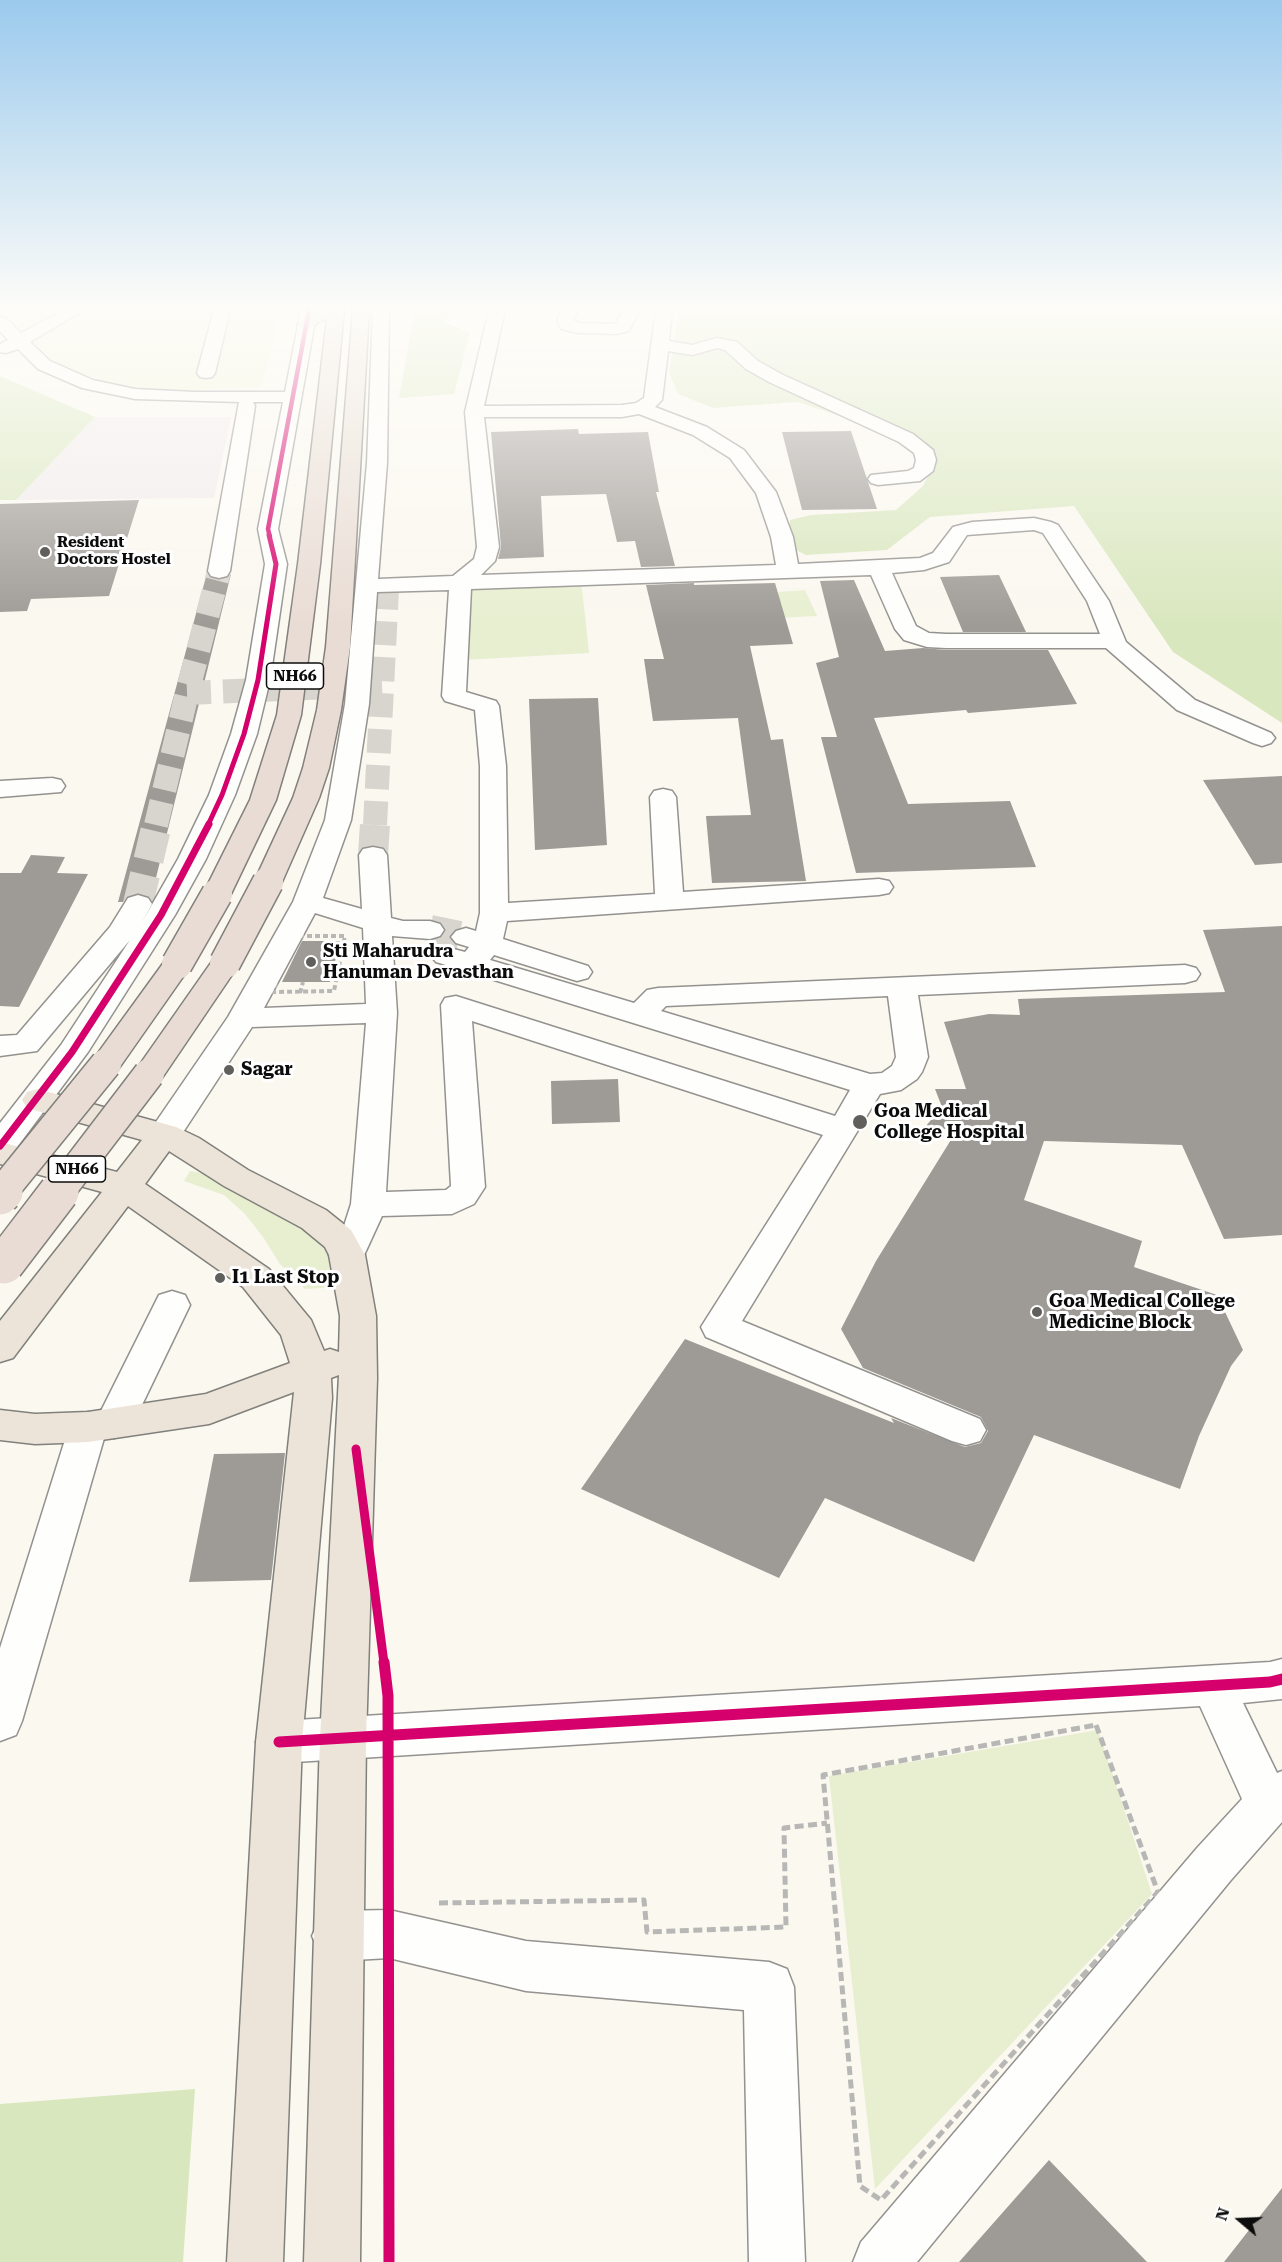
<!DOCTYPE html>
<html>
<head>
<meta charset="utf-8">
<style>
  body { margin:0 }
  #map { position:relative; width:1282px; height:2262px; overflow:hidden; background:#fbf8f0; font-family:"Roboto Serif",serif }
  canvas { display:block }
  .north { position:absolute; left:1210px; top:2190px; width:60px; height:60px; -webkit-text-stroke:4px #fff; paint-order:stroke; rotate:289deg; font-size:16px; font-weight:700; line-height:24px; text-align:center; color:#0c0c0c }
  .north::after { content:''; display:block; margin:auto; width:21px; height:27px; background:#0c0c0c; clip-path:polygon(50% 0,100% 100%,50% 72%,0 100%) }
</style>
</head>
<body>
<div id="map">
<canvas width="1282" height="2262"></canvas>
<div class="north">N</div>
</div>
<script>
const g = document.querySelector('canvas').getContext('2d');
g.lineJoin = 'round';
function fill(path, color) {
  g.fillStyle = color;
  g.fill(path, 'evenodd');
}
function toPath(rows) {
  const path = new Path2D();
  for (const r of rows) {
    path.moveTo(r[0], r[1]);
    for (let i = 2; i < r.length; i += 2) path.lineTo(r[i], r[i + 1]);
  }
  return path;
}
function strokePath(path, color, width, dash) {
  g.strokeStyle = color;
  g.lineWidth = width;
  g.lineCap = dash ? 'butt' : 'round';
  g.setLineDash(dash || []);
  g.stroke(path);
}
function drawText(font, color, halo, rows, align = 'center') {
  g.font = font + ' "Roboto Serif",serif';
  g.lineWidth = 6;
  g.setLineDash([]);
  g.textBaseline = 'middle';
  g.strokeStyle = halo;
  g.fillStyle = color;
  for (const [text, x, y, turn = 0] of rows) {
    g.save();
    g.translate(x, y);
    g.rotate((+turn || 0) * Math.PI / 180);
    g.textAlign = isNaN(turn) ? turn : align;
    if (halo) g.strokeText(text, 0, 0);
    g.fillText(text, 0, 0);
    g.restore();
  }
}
fill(toPath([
  [95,417,231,417,214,498,16,500]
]), '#f1ebed');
fill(toPath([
  [581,579,589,653,445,661,449,585],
  [805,590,817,616,775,618,765,593],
  [190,1171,208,1174,347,1227,336,1287,305,1289,280,1264,263,1237,245,1214,224,1195,184,1181],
  [1098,1730,1152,1894,875,2189,829,1776]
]), '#e7efd0');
fill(toPath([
  [415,310,453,310,444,322,470,333,454,394,399,398],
  [679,310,1282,310,1282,723,1173,652,1074,506,930,517,887,550,806,555,790,547,790,520,811,515,896,510,922,487,937,461,849,419,798,402,713,408,678,394,669,372],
  [0,376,95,417,16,500,0,500],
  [195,2089,183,2262,0,2262,0,2104]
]), '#d9e7be');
fill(toPath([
  [4,310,282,310,261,387,169,391,121,386,75,372,46,357]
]), '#f0f4da');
fill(toPath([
  [578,429,579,434,648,432,659,492,656,492,675,566,641,567,635,541,617,542,606,494,541,496,544,557,498,559,501,547,491,432],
  [851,431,877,509,802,510,782,432],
  [139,500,109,596,31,599,27,611,0,612,0,504],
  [207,573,210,578,218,580,228,578,231,574,151,898,137,893,127,896,123,902,118,902],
  [999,575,1026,632,963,632,940,577],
  [854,580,885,651,923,648,946,650,1048,650,1077,704,968,713,966,710,874,718,908,804,1010,801,1036,867,856,873,821,737,837,737,816,663,839,657,820,581],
  [694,583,694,585,775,583,793,644,750,646,771,740,783,739,806,881,712,883,706,816,751,815,738,718,653,721,644,659,664,659,646,585],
  [598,698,607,845,535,850,529,699],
  [1282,776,1282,863,1255,865,1203,780],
  [31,855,65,857,57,873,88,874,19,1007,0,1006,0,873,21,873],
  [1282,926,1282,1235,1224,1239,1182,1145,1044,1141,1024,1200,1142,1241,1134,1267,1217,1295,1243,1350,1231,1366,1199,1436,1180,1489,1034,1435,974,1562,825,1498,779,1578,581,1489,685,1339,894,1423,891,1418,965,1447,981,1443,988,1431,981,1417,863,1368,841,1329,876,1261,957,1130,925,1127,942,1107,935,1089,966,1089,944,1022,989,1014,1020,1015,1018,999,1225,992,1203,930],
  [302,941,340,941,330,982,282,982],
  [618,1079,620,1122,552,1124,551,1081],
  [285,1453,271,1580,189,1582,214,1454],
  [1049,2160,1147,2262,959,2262],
  [1282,2188,1282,2262,1224,2262]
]), '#9e9a96');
strokePath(toPath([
  [187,693,382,685],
  [156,825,187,693,219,571],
  [375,825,387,590]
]), '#d7d5ce', 24, [24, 12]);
strokePath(toPath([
  [373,855,375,824],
  [138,904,157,824],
  [430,930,465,937]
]), '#d7d5ce', 30, [30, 15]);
const minor = toPath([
  [64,310,84,310,30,342,50,361,93,380,135,389,194,392,285,392,301,310,317,310,278,529,287,564,270,680,257,734,235,795,206,859,175,915,88,1052,12,1154,0,1157,0,1123,61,1045,130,940,37,1051,0,1056,0,1036,17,1035,110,927,128,898,138,895,148,898,152,904,141,924,178,859,209,795,231,734,246,680,265,564,258,529,283,402,253,402,255,406,230,571,227,576,219,578,211,576,208,571,239,402,135,399,82,388,38,369,18,349,6,353,0,352,0,344,8,340,0,331,0,317,6,318,21,333,64,310],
  [214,310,230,310,215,373,212,377,206,378,200,377,197,373,214,310],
  [373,310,389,310,387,463,378,579,453,576,474,559,477,547,465,412,489,310,505,310,484,406,622,405,636,403,644,398,656,310,672,310,669,341,692,345,717,338,737,342,758,361,781,374,913,434,933,450,936,460,933,471,920,481,878,485,871,483,868,479,871,475,908,471,914,468,916,460,914,453,899,442,769,382,746,369,725,350,717,348,692,355,668,351,662,400,655,407,707,427,744,450,776,492,793,537,798,564,920,558,933,553,953,527,972,522,1034,518,1051,522,1058,525,1109,601,1126,642,1195,700,1271,733,1275,738,1271,743,1262,746,1253,743,1177,710,1106,648,946,648,927,647,904,640,895,629,871,575,471,589,466,692,496,701,499,706,506,766,508,903,655,894,650,797,654,791,663,789,672,791,676,797,683,892,879,879,889,881,893,887,889,893,879,895,507,921,503,939,588,966,592,972,588,978,577,981,494,955,490,960,634,1003,647,990,658,988,1185,965,1196,968,1200,974,1196,980,1185,983,918,995,928,1057,922,1072,917,1079,901,1090,880,1094,742,1321,980,1419,986,1430,980,1441,966,1445,952,1441,706,1337,701,1327,823,1135,472,1021,485,1187,474,1204,452,1214,382,1216,360,1264,347,1268,334,1264,329,1255,343,1229,351,1204,366,1023,252,1027,176,1143,164,1146,152,1143,147,1135,228,1017,293,902,325,820,345,704,367,463,373,310],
  [639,414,693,435,730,458,756,493,771,537,776,565,481,575,495,561,499,547,484,417,622,417,639,414],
  [1034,530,1043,533,1087,601,1100,634,946,634,929,633,916,626,892,573,924,570,949,562,967,535,1034,530],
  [449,590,442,696,445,701,475,710,480,766,480,913,476,931,466,928,456,931,451,937,456,943,469,947,465,952,446,947,436,950,431,956,436,962,850,1090,835,1116,456,996,445,998,441,1005,451,1186,446,1190,386,1192,397,1013,392,936,430,939,440,936,444,930,440,924,430,921,403,921,391,918,387,855,383,849,373,847,363,849,359,855,362,909,323,898,351,820,369,704,377,592,449,590],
  [315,913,363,928,366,1004,264,1008,315,913],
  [888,996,896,1057,892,1066,882,1073,870,1074,661,1011,666,1006,888,996],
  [562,310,578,310,573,320,579,323,615,324,624,310,640,310,629,331,616,334,578,333,561,329,557,320,562,310],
  [52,778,61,780,65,786,61,792,0,797,0,781,52,778],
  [172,1291,185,1295,190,1305,128,1434,114,1438,105,1435,22,1721,16,1735,0,1741,0,1648,69,1427,74,1416,88,1412,99,1415,159,1295,172,1291],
  [1282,1659,1282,1699,1243,1703,1277,1773,1282,1771,1282,1822,1231,1880,917,2262,853,2262,861,2242,1197,1848,1242,1799,1200,1706,279,1763,263,1757,256,1742,263,1727,279,1721,1270,1662,1282,1659],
  [389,1910,526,1941,769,1962,787,1969,794,1987,805,2262,749,2262,744,2010,526,1991,389,1958,337,1961,320,1953,312,1936,320,1919,337,1911,389,1910]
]);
const major = toPath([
  [38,1089,176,1127,199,1138,248,1170,326,1210,351,1230,365,1255,376,1316,377,1378,366,1739,360,2262,304,2262,320,1739,339,1375,331,1378,332,1398,302,1742,283,2262,227,2262,256,1742,294,1392,209,1424,88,1442,35,1444,0,1440,0,1410,35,1414,88,1412,206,1394,290,1363,281,1335,243,1287,128,1206,13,1358,0,1362,0,1321,102,1192,0,1164,0,1142,117,1172,142,1140,27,1108,22,1100,27,1092,38,1089],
  [169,1151,224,1186,302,1228,325,1247,329,1255,340,1316,339,1352,330,1349,324,1351,311,1320,269,1269,145,1184,169,1151]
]);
const highway = toPath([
  [317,310,344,310,320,564,301,715,276,800,231,894,227,900,217,902,207,900,203,894,250,800,277,715,298,564,327,318,305,330,297,325,317,310],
  [353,310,369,310,350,647,341,710,329,768,319,798,282,882,278,888,268,890,258,888,254,882,293,798,303,768,317,710,326,647,353,310],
  [225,954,235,957,240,963,160,1081,149,1084,138,1081,133,1074,138,1067,215,957,225,954],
  [177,955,187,958,192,964,117,1071,106,1074,95,1071,90,1064,95,1057,167,958,177,955]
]);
strokePath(minor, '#94928f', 3);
strokePath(major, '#81807c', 3);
strokePath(highway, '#81807c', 3);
strokePath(toPath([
  [291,936,345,936,334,991,273,992,291,936],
  [300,993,303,982]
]), '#b7b7b5', 4, [5, 3]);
strokePath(toPath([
  [1096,1725,1158,1892,881,2200,860,2186,823,1775,1096,1725],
  [439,1903,644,1900,647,1932,786,1927,784,1828,827,1823]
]), '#b7b7b5', 5, [9, 4.5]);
fill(minor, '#fefefd');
fill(major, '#ece4d8');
fill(highway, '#e9dcd4');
const highwayBridgeFar1 = toPath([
  [225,963,268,882],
  [177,964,217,894],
  [1,1193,106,1064],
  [58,1193,149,1074]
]);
const highwayBridge = toPath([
  [0,1195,3,1192],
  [4,1264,59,1192]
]);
strokePath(highwayBridgeFar1, '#81807c', 33, []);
strokePath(highwayBridge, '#81807c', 42, []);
strokePath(highwayBridgeFar1, '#e9dcd4', 30);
strokePath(highwayBridge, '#e9dcd4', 39);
strokePath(toPath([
  [270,537,268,529,309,310]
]), '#d6006c', 4.5);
strokePath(toPath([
  [208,825,222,795,244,734,258,680,276,564,269,535]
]), '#d6006c', 5);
strokePath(toPath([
  [0,1146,72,1052,161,915,209,824]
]), '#d6006c', 7);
strokePath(toPath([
  [356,1449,384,1663]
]), '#d6006c', 9);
strokePath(toPath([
  [384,1662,388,1696,389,2262],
  [279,1742,1270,1682,1282,1679]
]), '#d6006c', 11);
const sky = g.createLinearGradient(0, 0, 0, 627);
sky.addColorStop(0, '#9bcaed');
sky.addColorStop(0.49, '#fdfcf8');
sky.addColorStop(1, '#fdfcf800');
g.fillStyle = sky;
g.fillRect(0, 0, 1282, 627);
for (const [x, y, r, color] of [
  [45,552,6,"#605f5c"],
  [311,962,6,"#605f5c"],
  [229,1070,6,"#605f5c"],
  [860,1122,8,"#605f5c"],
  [220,1278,6,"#605f5c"],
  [1037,1312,6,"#605f5c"]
]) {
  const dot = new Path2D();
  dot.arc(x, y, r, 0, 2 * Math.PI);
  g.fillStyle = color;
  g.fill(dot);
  strokePath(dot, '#fff', 2);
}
drawText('bold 15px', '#0c0c0c', '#fff', [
  ["Resident",57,543],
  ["Doctors Hostel",57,560]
], 'left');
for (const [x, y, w] of [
  [295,676,57],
  [77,1169,57]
]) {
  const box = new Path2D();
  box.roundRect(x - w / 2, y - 13, w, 26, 4.5);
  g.fillStyle = '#fff';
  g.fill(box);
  strokePath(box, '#0c0c0c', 1.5);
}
drawText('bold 16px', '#0c0c0c', null, [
  ["NH66",295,676],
  ["NH66",77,1169]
]);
drawText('bold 18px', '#0c0c0c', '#fff', [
  ["Sti Maharudra",323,952],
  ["Hanuman Devasthan",323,973],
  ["Sagar",241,1070],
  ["Goa Medical",874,1112],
  ["College Hospital",874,1133],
  ["I1 Last Stop",232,1278],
  ["Goa Medical College",1049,1302],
  ["Medicine Block",1049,1323]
], 'left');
</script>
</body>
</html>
